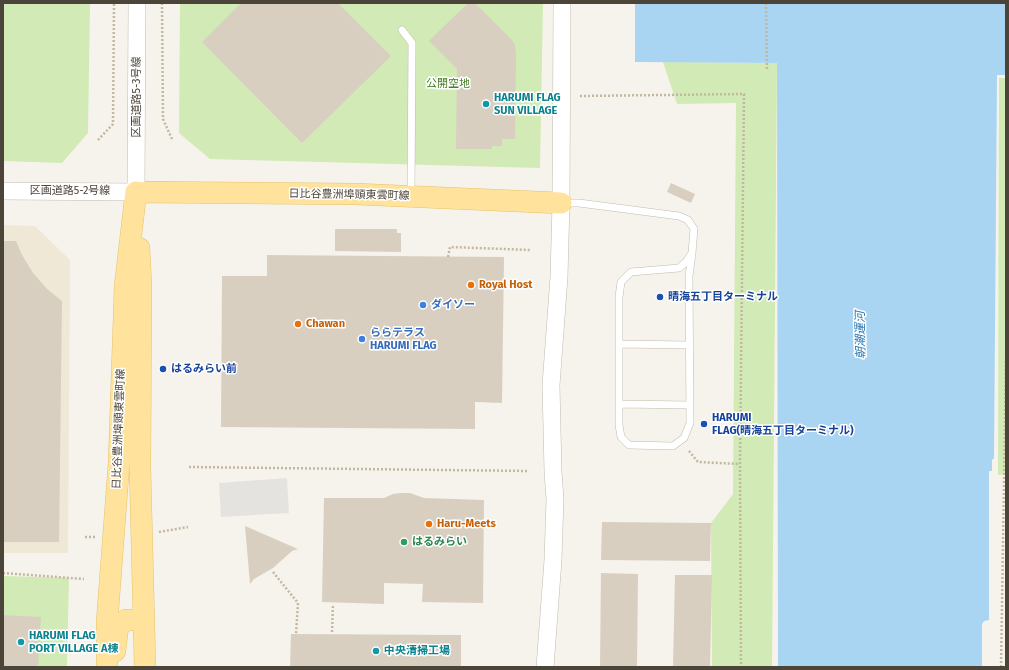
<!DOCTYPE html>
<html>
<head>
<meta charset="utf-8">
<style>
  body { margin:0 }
  #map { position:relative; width:1009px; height:670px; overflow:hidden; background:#f6f3ec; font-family:"Fira Sans",sans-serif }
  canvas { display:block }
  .frame { position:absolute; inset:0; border:4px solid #4b4439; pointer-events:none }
</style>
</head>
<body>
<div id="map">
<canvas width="1009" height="670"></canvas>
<div class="frame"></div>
</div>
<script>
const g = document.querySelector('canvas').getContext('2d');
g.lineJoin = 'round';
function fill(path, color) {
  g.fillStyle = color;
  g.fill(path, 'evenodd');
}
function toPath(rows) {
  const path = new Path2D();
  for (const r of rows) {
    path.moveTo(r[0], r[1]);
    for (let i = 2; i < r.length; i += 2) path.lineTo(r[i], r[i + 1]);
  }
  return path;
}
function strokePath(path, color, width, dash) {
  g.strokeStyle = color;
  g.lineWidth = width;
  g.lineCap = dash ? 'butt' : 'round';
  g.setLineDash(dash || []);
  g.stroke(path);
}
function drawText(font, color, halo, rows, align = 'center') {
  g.font = font + ' "Fira Sans","Noto Sans JP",sans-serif';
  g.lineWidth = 3;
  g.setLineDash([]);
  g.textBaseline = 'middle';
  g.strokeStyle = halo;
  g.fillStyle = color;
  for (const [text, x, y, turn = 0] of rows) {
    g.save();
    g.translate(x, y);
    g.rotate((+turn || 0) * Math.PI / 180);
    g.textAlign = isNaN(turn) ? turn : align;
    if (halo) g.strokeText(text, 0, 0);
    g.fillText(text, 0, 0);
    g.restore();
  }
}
fill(toPath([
  [3,225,35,226,70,260,68,553,3,553]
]), '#efe8d6');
fill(toPath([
  [3,3,90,3,88,133,62,163,3,161],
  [180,3,543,3,540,168,210,159,179,133],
  [663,62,777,63,772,667,712,667,711,523,733,494,736,103,677,104],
  [999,78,1006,78,1006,474,998,475],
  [3,576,69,578,67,667,3,667]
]), '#d2eab5');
fill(toPath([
  [287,478,289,513,221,517,219,483]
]), '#e5e3e0');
fill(toPath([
  [635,3,1006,3,1006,75,997,75,994,458,992,460,992,471,989,471,989,620,984,621,982,624,982,667,778,667,777,63,635,62]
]), '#a9d4f2');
fill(toPath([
  [241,3,338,3,391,56,302,143,202,42],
  [468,3,475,3,511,39,515,45,516,55,515,139,502,139,502,146,492,146,492,149,456,149,457,69,429,41],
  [671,183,695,194,691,203,667,192],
  [335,229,397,229,397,233,401,233,401,252,335,251],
  [3,241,16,241,22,255,33,273,47,289,62,301,59,542,3,542],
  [267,255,504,257,502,403,475,402,475,429,221,427,222,276,267,276],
  [401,493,410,493,424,498,484,500,483,603,422,602,423,584,384,583,384,604,322,602,324,498,384,498,393,494],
  [602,522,711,523,710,561,601,560],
  [245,526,298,549,292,551,273,568,254,579,250,584],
  [601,573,638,574,637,667,600,667],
  [675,575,712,575,710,667,673,667],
  [3,615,41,617,38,667,3,667],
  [291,634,461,635,461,667,290,667]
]), '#d8cfc1');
const service = toPath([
  [402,30,412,43,411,194],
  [563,203,579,203,679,216,688,220,694,229,692,253,689,276,690,423,684,438,673,446,629,445,621,437,619,425,619,297,621,282,631,272,679,268,686,262,692,253],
  [619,344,689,345],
  [619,404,690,405]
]);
const tertiary = toPath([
  [3,191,136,192,137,3],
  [545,667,553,560,555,499,553,472,551,385,559,277,561,203,562,3]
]);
const primary = toPath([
  [136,192,355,194,561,203],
  [139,248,141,285,140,467,145,667],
  [115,651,118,626,126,620,144,620],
  [107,667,107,622,119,463,125,286,136,192]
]);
strokePath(service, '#c2bbae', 8);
strokePath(tertiary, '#c2bbae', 18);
strokePath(primary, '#e6c16a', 22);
strokePath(toPath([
  [162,3,163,119,172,139],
  [766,3,767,71],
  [580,96,744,94,740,464,741,667],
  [98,140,113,124,114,3],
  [448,257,450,247,531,250],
  [689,451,698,462,740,464],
  [189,467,529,471],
  [159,532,188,527],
  [85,537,95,537],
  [273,572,298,603,296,634],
  [3,573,84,579],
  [332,632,333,604],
  [1001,667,1006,358]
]), '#c4b79f', 2.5, [2, 2]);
strokePath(service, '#fff', 7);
strokePath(tertiary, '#fff', 17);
strokePath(primary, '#ffe39c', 21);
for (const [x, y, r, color] of [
  [486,104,4,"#0f9aa8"],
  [471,285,4,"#e8710a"],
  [660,297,4,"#1a4fb4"],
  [423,305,4,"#3f7fe0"],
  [298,324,4,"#e8710a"],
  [362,339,4,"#3f7fe0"],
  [163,369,4,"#1a4fb4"],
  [704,424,4,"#1a4fb4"],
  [429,524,4,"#e8710a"],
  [404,542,4,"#2e9e5b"],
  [21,642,4,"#0f9aa8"],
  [376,651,4,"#0f9aa8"]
]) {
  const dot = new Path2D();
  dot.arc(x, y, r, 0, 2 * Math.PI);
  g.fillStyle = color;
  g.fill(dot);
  strokePath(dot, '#fff', 1.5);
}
drawText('11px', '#4a7f2a', '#fff', [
  ["公開空地",448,84]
]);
drawText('11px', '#4b4439', '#fff', [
  ["区画道路5-3号線",137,97,-90],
  ["区画道路5-2号線",70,191],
  ["日比谷豊洲埠頭東雲町線",349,195,1],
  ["日比谷豊洲埠頭東雲町線",119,429,-88]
]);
drawText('bold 11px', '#0d838f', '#fff', [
  ["HARUMI FLAG",494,98],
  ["SUN VILLAGE",494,111],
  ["HARUMI FLAG",29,636],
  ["PORT VILLAGE A棟",29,649],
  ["中央清掃工場",384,651]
], 'left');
drawText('bold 11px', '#c56008', '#fff', [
  ["Royal Host",479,285],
  ["Chawan",306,324],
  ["Haru-Meets",437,524]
], 'left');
drawText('bold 11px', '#164399', '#fff', [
  ["晴海五丁目ターミナル",668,297],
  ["はるみらい前",171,369],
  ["HARUMI",712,418],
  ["FLAG(晴海五丁目ターミナル)",712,431]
], 'left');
drawText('bold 11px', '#366cbe', '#fff', [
  ["ダイソー",431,305],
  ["ららテラス",370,333],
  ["HARUMI FLAG",370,346]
], 'left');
drawText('bold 11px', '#27864d', '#fff', [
  ["はるみらい",412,542]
], 'left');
drawText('italic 12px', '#2e7ab2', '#fff', [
  ["朝潮運河",861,335,-91]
]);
</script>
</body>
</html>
